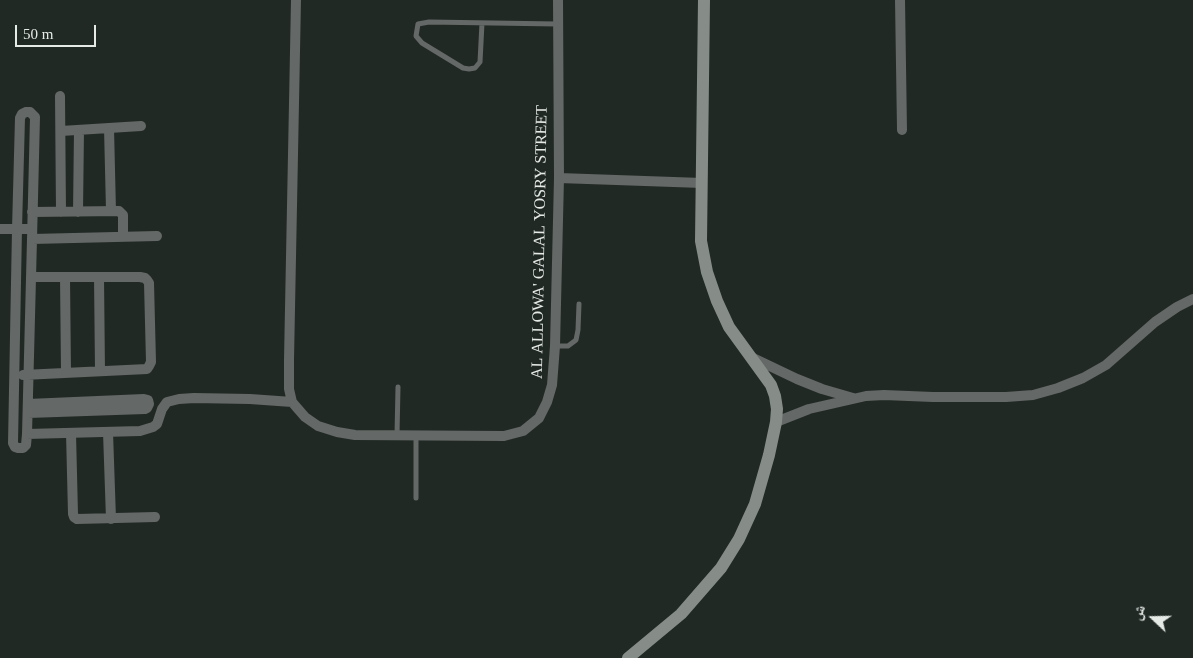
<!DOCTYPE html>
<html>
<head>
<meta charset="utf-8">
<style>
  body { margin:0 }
  #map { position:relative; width:1193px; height:658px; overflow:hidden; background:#212925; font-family:"Times New Roman","Noto Naskh Arabic",serif }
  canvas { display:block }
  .north { position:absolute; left:1128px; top:593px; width:50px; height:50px; -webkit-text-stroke:4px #212925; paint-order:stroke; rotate:291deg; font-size:14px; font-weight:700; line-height:20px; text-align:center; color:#e5eae7 }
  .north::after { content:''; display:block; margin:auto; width:18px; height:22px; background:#e5eae7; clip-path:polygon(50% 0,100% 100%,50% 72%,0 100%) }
  .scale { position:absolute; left:15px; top:25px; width:81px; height:22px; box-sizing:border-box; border:2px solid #e5eae7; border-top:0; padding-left:6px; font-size:15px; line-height:18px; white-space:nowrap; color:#e5eae7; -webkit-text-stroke:4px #212925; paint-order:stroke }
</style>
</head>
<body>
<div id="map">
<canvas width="1193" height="658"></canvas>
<div class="north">ش</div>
<div class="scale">50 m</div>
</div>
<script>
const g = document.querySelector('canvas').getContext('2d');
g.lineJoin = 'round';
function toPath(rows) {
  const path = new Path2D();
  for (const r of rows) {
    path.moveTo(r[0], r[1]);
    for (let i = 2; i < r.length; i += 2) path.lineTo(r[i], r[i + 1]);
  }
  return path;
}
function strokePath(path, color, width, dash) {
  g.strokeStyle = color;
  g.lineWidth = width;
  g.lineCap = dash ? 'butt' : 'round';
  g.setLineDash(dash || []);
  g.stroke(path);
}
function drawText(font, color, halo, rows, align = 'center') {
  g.font = font + ' "Times New Roman",serif';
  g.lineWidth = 4;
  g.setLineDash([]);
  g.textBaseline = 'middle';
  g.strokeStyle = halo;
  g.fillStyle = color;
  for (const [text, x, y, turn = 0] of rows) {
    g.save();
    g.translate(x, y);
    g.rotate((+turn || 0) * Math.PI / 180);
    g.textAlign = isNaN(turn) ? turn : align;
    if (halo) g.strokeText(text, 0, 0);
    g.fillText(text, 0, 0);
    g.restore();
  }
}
strokePath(toPath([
  [482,23,480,62,475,68,469,69,463,68,422,43,416,36,418,24,429,22,557,24],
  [555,346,568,346,576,340,578,330,579,304],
  [397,435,398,387],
  [416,498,416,436]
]), '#646866', 5);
strokePath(toPath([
  [296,0,289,360,289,389,292,402,305,417,318,426,337,432,355,435,504,436,523,431,539,418,547,402,552,385,555,346,559,178,558,0],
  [900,0,902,130],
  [60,96,61,212],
  [26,112,30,112,35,117,32,239,27,434,26,445,23,448,18,448,15,447,13,443,17,229,20,118,22,114,26,112],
  [109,128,111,211],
  [61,131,141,126],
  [559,178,702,183],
  [32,212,119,211,123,215,123,236],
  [78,212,79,130],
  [0,229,32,229],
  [32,239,157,236],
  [65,277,66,372],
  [99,277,100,371],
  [753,358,797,379,822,389,853,398],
  [23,375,147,369,149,366,151,362,149,283,147,280,145,278,140,277,31,277],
  [28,413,145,409,147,408,149,404,148,400,144,399,28,404],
  [776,422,809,409,866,396,884,395,933,397,1006,397,1033,395,1058,388,1083,378,1106,365,1155,322,1177,307,1193,299],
  [108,432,111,519],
  [71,433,73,514,74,517,77,519,155,517],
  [27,434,140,431,153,427,157,424,162,409,167,402,179,399,194,398,250,399,292,402]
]), '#646866', 10);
strokePath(toPath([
  [628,658,681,614,721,568,739,539,755,504,769,455,776,422,777,409,775,396,771,385,729,327,717,301,707,272,701,241,704,0]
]), '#868d89', 12);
drawText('16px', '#e5eae7', '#212925', [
  ["AL ALLOWA' GALAL YOSRY STREET",540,242,-89]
]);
</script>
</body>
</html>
